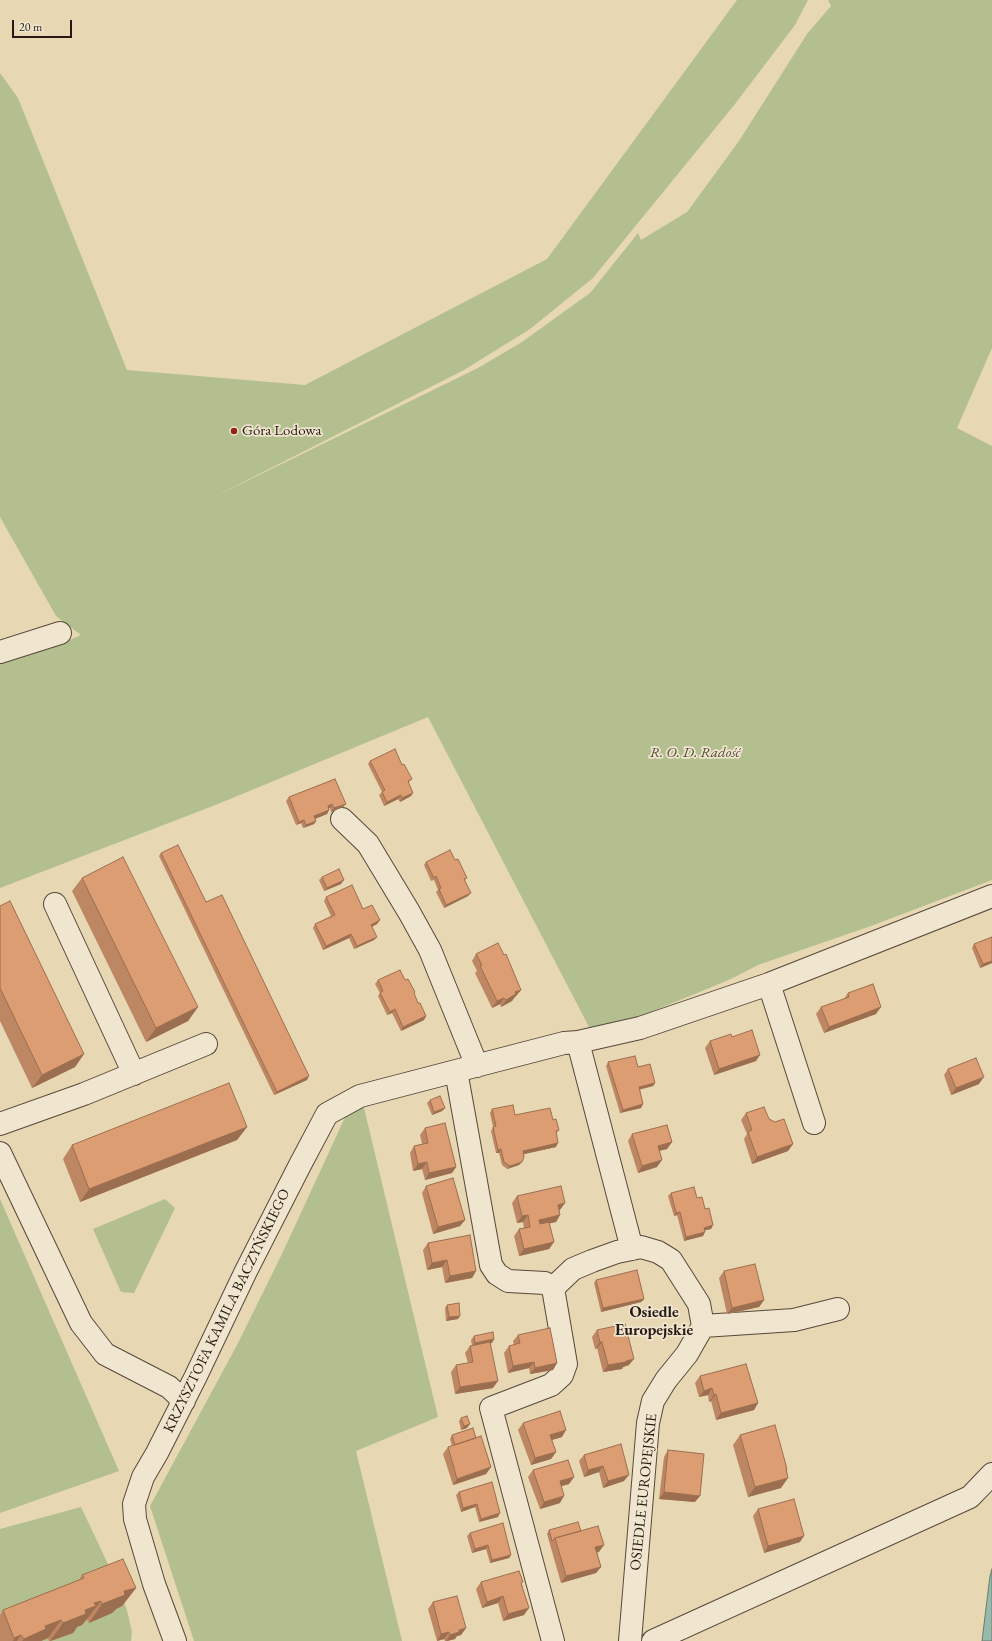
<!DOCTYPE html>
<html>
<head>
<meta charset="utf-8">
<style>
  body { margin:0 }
  #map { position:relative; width:992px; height:1641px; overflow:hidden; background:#e8d7b3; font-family:"EB Garamond",serif }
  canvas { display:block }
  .scale { position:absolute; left:12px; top:20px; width:60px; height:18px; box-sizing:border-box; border:2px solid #261913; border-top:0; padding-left:5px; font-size:12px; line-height:14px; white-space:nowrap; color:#261913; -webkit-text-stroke:3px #f0e5ce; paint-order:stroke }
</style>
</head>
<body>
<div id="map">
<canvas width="992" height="1641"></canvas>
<div class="scale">20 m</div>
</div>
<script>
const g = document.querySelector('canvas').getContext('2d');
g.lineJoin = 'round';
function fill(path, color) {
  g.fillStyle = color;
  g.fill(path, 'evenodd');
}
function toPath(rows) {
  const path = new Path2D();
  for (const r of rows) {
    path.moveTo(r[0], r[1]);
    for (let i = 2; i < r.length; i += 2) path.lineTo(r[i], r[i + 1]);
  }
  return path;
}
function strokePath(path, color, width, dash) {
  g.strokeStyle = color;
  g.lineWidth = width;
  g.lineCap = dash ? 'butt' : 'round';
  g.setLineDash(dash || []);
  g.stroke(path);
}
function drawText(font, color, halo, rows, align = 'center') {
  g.font = font + ' "EB Garamond",serif';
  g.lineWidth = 3.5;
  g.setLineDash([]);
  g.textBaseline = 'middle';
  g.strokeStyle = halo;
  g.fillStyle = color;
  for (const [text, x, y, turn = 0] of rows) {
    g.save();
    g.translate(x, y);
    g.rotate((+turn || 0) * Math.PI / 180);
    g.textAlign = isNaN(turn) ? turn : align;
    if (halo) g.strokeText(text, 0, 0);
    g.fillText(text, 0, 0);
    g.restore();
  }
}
fill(toPath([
  [737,0,808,0,795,25,735,104,593,278,530,329,464,370,212,498,478,368,522,342,590,293,638,233,641,240,687,212,739,141,807,34,831,6,828,0,992,0,992,348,957,428,992,446,992,880,871,926,758,965,731,979,605,1031,589,1027,428,717,218,804,0,888,0,662,58,645,81,635,56,616,0,517,0,73,18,98,127,370,305,385,547,259],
  [359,1087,438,1417,356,1451,402,1641,194,1641,150,1506,237,1345,281,1256],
  [0,1199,119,1471,0,1513],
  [165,1199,175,1208,134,1293,121,1292,93,1229],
  [81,1507,116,1581,127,1610,132,1632,131,1641,0,1641,0,1529]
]), '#b3bf8f');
const water = toPath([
  [992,1569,992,1641,982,1641,990,1576,992,1569]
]);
fill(water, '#97baad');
strokePath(water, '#6a7a6f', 1);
const minor = toPath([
  [0,652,60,633],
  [342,819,368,844,409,912,430,950,477,1066],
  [55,904,134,1074],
  [769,984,814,1123],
  [578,1042,640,1028,769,984,992,896],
  [0,1124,84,1094,206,1044],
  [0,1153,81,1323,105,1354,169,1387,184,1401],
  [553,1288,573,1269,592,1261,617,1252,641,1247,658,1252,671,1260,699,1304,703,1326],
  [175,1641,154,1584,135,1519,134,1504,143,1477,157,1453,195,1378,246,1271,300,1165,327,1114,360,1096,456,1071],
  [553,1641,491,1408,551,1385,562,1375,566,1364,553,1288,545,1283,508,1281,497,1274,491,1265,456,1071,564,1043,578,1042,632,1249],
  [630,1641,648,1423,653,1401,666,1380,687,1354,703,1326,794,1320,838,1309],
  [653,1641,970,1497,992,1474]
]);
strokePath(minor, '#56483b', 24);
strokePath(minor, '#f0e5ce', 22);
fill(toPath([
  [370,761,402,765,412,779,408,783,411,796,400,802,398,799,384,806,379,795,382,792,368,764],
  [335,779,343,807,331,812,330,808,329,808,329,810,327,814,315,819,316,821,314,824,303,828,301,823,296,825,286,801,289,797],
  [161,853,206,902,307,1080,274,1095,159,856],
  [455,860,467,878,465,880,468,896,444,908,436,892,438,890,434,880,431,881,424,865,426,862],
  [322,877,341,884,324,891,319,880],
  [82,878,198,1007,188,1021,146,1042,72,891],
  [326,897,363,909,380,920,377,924,372,927,374,940,354,949,349,938,323,950,313,928,315,924,331,916,324,901],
  [0,906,84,1054,75,1067,32,1088,0,1021],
  [974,944,992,963,980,968,972,948],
  [476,954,521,990,516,996,514,998,512,1001,501,1007,500,1004,492,1008,475,973,477,971,472,961],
  [378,980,415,992,414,994,418,1003,426,1016,424,1020,401,1031,392,1013,387,1015,378,996,380,993,375,984],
  [848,993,876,1014,824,1033,816,1014,821,1007,844,999],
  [732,1037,756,1061,714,1075,705,1048,710,1041],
  [608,1062,638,1067,655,1083,653,1086,639,1090,643,1104,641,1108,620,1113,606,1066],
  [948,1069,979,1084,951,1095,944,1075],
  [430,1100,445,1108,442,1111,432,1115,427,1103],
  [492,1109,515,1115,553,1120,559,1130,556,1134,556,1147,524,1154,519,1165,507,1169,502,1165,499,1153,496,1153,491,1131,493,1127,490,1113],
  [746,1113,769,1119,775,1122,793,1144,788,1151,752,1164,744,1139,747,1134,741,1120],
  [247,1127,237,1140,80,1202,63,1159,72,1145],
  [425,1128,456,1167,452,1173,425,1180,422,1169,413,1171,410,1153,414,1146,422,1144,420,1135],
  [632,1134,672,1142,667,1149,659,1151,657,1167,638,1173,628,1141],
  [426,1186,465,1220,460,1226,433,1234,422,1193],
  [671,1193,697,1198,705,1209,713,1225,711,1229,705,1230,703,1236,684,1241,677,1215,674,1216,668,1196],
  [517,1196,560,1210,559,1210,560,1215,556,1222,549,1223,554,1242,549,1249,519,1256,514,1236,519,1229,524,1228,523,1222,517,1223,512,1203],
  [428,1243,476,1271,472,1278,445,1283,442,1267,427,1270,423,1250],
  [724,1271,764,1300,759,1307,727,1314,719,1278],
  [596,1280,644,1299,641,1302,601,1312,594,1283],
  [447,1305,458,1319,446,1321,445,1308],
  [597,1330,629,1365,623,1367,622,1369,603,1372,597,1348,595,1349,592,1337],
  [518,1335,557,1363,553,1370,530,1374,529,1368,508,1373,504,1353,509,1346,514,1345,513,1341],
  [474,1336,494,1339,492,1343,490,1343,493,1388,455,1394,451,1372,456,1365,468,1363,465,1353,470,1346,472,1345,471,1340],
  [700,1376,758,1403,754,1410,716,1420,711,1401,709,1402,708,1395,699,1397,695,1383],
  [461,1418,467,1428,461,1430,459,1421],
  [523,1423,562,1437,552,1440,556,1452,551,1459,531,1465,518,1430],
  [452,1435,476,1438,491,1467,486,1474,453,1485,443,1454,448,1447,452,1446,450,1439],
  [740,1435,787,1469,786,1471,781,1488,748,1497,733,1445],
  [621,1444,624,1481,603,1488,599,1472,584,1477,579,1461,584,1455],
  [668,1450,695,1502,659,1499,664,1457],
  [533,1470,574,1477,569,1484,561,1486,560,1503,540,1509,528,1477],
  [459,1492,498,1517,479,1522,475,1507,461,1512,456,1495],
  [758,1509,800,1542,764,1553,753,1516],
  [549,1530,581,1531,599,1552,597,1552,601,1567,596,1573,561,1583,547,1534],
  [470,1533,511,1555,509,1558,490,1563,486,1549,472,1553,467,1536],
  [82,1575,136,1588,122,1606,116,1609,112,1613,89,1623,87,1619,86,1620,82,1625,77,1627,73,1633,51,1641,49,1641,48,1638,41,1641,0,1641,0,1615,3,1610,79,1580],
  [481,1582,522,1584,524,1615,503,1621,498,1603,482,1608,476,1589],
  [433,1602,466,1628,461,1635,457,1636,455,1639,448,1641,445,1641,444,1639,437,1641,428,1609]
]), '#be8763');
fill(toPath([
  [413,793,411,796,400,802,402,798],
  [401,795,398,799,384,806,387,802],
  [332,804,330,808,325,809,328,806],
  [346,804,343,807,331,812,334,808],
  [329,810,327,814,312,820,314,816],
  [304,820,301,823,296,825,299,822],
  [316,821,314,824,303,828,306,825],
  [344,880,341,884,324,891,327,888],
  [471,893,468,896,444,908,446,905],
  [380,920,377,924,369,928,371,925],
  [351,934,349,938,323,950,326,946],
  [377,937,374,940,354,949,357,946],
  [992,961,992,963,980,968,983,964],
  [521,990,516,996,514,998,512,1001,501,1007,506,1000,515,992],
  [504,998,500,1004,492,1008,497,1001],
  [198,1007,188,1021,146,1042,156,1028],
  [881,1007,876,1014,824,1033,829,1027],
  [395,1009,392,1013,387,1015,390,1012],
  [426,1016,424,1020,401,1031,403,1027],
  [84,1054,75,1067,32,1088,42,1075],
  [760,1055,756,1061,714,1075,719,1069],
  [309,1076,307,1080,274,1095,277,1092],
  [984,1077,979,1084,951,1095,956,1088],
  [655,1083,653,1086,636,1090,639,1087],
  [643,1104,641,1108,620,1113,623,1110],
  [445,1108,442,1111,432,1115,434,1112],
  [247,1127,237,1140,80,1202,89,1189],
  [672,1142,667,1149,653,1152,658,1146],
  [558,1143,556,1147,520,1155,523,1151],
  [793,1144,788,1151,752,1164,757,1157],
  [501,1149,499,1153,496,1153,498,1150],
  [662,1160,657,1167,638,1173,642,1166],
  [427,1162,422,1169,413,1171,418,1164],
  [522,1162,519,1165,507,1169,510,1166],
  [456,1167,452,1173,425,1180,429,1173],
  [565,1203,560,1210,554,1212,558,1205],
  [680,1212,677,1215,674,1216,676,1213],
  [528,1215,523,1222,517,1223,522,1216],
  [560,1215,556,1222,534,1227,539,1220],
  [465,1220,460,1226,433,1234,438,1227],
  [713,1225,711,1229,702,1231,704,1228],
  [705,1232,703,1236,684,1241,686,1237],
  [554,1242,549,1249,519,1256,524,1249],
  [447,1260,442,1267,427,1270,432,1263],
  [476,1271,472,1278,445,1283,450,1276],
  [644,1299,641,1302,601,1312,603,1308],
  [764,1300,759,1307,727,1314,732,1308],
  [460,1316,458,1319,446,1321,449,1317],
  [494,1339,492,1343,473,1346,475,1343],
  [600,1342,602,1342,597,1348,595,1349],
  [634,1359,629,1365,623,1367,622,1369,603,1372,608,1365],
  [534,1362,529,1368,508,1373,513,1366],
  [557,1363,553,1370,530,1374,535,1368],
  [498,1381,493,1388,455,1394,460,1387],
  [712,1388,708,1395,699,1397,704,1391],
  [716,1394,711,1401,709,1402,714,1395],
  [758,1403,754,1410,716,1420,721,1413],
  [470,1424,467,1428,461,1430,464,1426],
  [566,1430,562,1437,545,1442,550,1435],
  [556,1452,551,1459,531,1465,535,1458],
  [603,1466,599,1472,584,1477,588,1470],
  [491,1467,486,1474,453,1485,457,1479],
  [629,1475,624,1481,603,1488,608,1481],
  [574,1477,569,1484,555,1488,560,1481],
  [788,1478,781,1488,748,1497,755,1487],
  [664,1492,700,1496,695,1502,659,1499],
  [564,1496,560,1503,540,1509,544,1502],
  [477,1504,475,1507,461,1512,463,1508],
  [500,1513,498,1517,479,1522,481,1519],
  [804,1536,800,1542,764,1553,768,1546],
  [488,1545,486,1549,472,1553,475,1549],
  [604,1545,599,1552,591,1554,595,1547],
  [511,1555,509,1558,490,1563,492,1560],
  [601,1567,596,1573,561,1583,566,1576],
  [136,1588,122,1606,116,1609,112,1613,89,1623,102,1604,124,1591],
  [503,1596,498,1603,482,1608,487,1602],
  [101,1601,87,1619,86,1620,82,1625,77,1627,73,1633,50,1641,63,1623,94,1603],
  [529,1608,524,1615,503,1621,508,1614],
  [61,1620,48,1638,41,1641,22,1641,24,1639,45,1626],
  [466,1628,461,1635,457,1636,455,1639,446,1641,450,1635,459,1630],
  [449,1632,444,1639,437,1641,441,1634],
  [21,1635,17,1641,13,1641,14,1638]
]), '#9b6e50');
const building = toPath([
  [395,749,402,765,404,764,412,779,408,781,413,793,402,798,401,795,387,802,382,792,385,790,370,761,395,749],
  [335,779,346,804,334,808,332,804,328,806,329,810,314,816,316,821,306,825,304,820,299,822,289,797,335,779],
  [178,845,206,902,222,895,309,1076,277,1092,161,853,178,845],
  [450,850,455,860,458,859,467,878,464,879,471,893,446,905,439,889,441,888,436,876,434,878,426,862,450,850],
  [123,857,198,1007,156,1028,82,878,123,857],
  [339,869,344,880,327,888,322,877,339,869],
  [352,885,363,909,372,905,380,920,371,925,377,937,357,946,351,934,326,946,315,924,335,915,326,897,352,885],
  [10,901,84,1054,42,1075,0,988,0,906,10,901],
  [992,937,992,961,983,964,974,944,992,937],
  [498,943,504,955,506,954,521,990,515,992,516,994,506,1000,504,998,497,1001,480,966,482,965,476,954,498,943],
  [400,970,405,980,408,979,415,992,414,993,418,1003,420,1003,426,1016,403,1027,395,1009,390,1012,380,993,383,991,378,980,400,970],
  [873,984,881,1007,829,1027,821,1007,849,997,848,993,873,984],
  [752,1030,760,1055,719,1069,710,1041,731,1034,732,1037,752,1030],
  [635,1056,638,1067,650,1064,655,1083,639,1087,643,1104,623,1110,608,1062,635,1056],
  [976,1058,984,1077,956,1088,948,1069,976,1058],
  [229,1083,247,1127,89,1189,72,1145,229,1083],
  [440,1096,445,1108,434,1112,430,1100,440,1096],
  [513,1105,515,1115,550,1108,553,1120,556,1119,559,1130,556,1131,558,1143,523,1151,524,1157,522,1162,510,1166,504,1162,501,1149,498,1150,493,1127,496,1126,492,1109,513,1105],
  [764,1107,769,1119,775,1122,784,1119,793,1144,757,1157,748,1132,752,1130,746,1113,764,1107],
  [445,1123,456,1167,429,1173,427,1162,418,1164,414,1146,428,1143,425,1128,445,1123],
  [667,1125,672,1142,658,1146,662,1160,642,1166,632,1134,667,1125],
  [453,1178,465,1220,438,1227,426,1186,453,1178],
  [561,1186,565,1203,558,1205,560,1215,539,1220,540,1224,549,1222,554,1242,524,1249,519,1229,530,1227,528,1215,522,1216,517,1196,561,1186],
  [694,1187,697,1198,702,1197,705,1209,709,1208,713,1225,704,1228,705,1232,686,1237,680,1212,676,1213,671,1193,694,1187],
  [470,1235,476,1271,450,1276,447,1260,432,1263,428,1243,470,1235],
  [755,1264,764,1300,732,1308,724,1271,755,1264],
  [637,1270,644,1299,603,1308,596,1280,637,1270],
  [459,1303,460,1316,449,1317,447,1305,459,1303],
  [625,1324,634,1359,626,1361,626,1362,608,1365,602,1342,600,1342,597,1330,625,1324],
  [550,1328,557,1363,535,1368,534,1362,513,1366,509,1346,520,1343,518,1335,550,1328],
  [493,1332,494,1339,475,1343,474,1336,493,1332],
  [490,1342,498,1381,460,1387,456,1365,473,1362,470,1346,490,1342],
  [746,1364,758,1403,721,1413,716,1394,714,1395,712,1388,704,1391,700,1376,746,1364],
  [560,1411,566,1430,550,1435,556,1452,535,1458,523,1423,560,1411],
  [467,1416,470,1424,464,1426,461,1418,467,1416],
  [775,1425,787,1469,786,1469,788,1478,755,1487,740,1435,775,1425],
  [473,1428,476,1438,455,1445,452,1435,473,1428],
  [481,1436,491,1467,457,1479,448,1447,481,1436],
  [621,1444,629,1475,608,1481,603,1466,588,1470,584,1455,621,1444],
  [668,1450,704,1454,700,1496,664,1492,668,1450],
  [568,1460,574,1477,560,1481,564,1496,544,1502,533,1470,568,1460],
  [492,1482,500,1513,481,1519,477,1504,463,1508,459,1492,492,1482],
  [794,1499,804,1536,768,1546,758,1509,794,1499],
  [578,1522,581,1531,555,1538,552,1541,549,1530,578,1522],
  [503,1523,511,1555,492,1560,488,1545,475,1549,470,1533,503,1523],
  [598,1526,604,1545,595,1547,601,1567,566,1576,555,1538,598,1526],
  [123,1559,136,1588,124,1591,125,1595,102,1604,101,1601,94,1603,96,1606,85,1610,86,1614,63,1623,61,1620,45,1626,46,1629,24,1639,21,1635,14,1638,3,1610,84,1578,82,1575,123,1559],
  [519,1571,523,1582,521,1583,529,1608,508,1614,503,1596,487,1602,481,1582,519,1571],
  [457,1596,466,1628,459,1630,459,1632,450,1635,449,1632,441,1634,433,1602,457,1596]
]);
fill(building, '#dd9d73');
strokePath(building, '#9b6e50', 1);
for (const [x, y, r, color] of [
  [234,431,4,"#8f2418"]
]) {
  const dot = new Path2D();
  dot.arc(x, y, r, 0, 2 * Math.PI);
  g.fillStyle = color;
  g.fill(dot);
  strokePath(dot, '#f0e5ce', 1.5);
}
drawText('15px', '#261913', '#f0e5ce', [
  ["Góra Lodowa",242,431]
], 'left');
drawText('italic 15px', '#504b38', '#f0e5ce', [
  ["R. O. D. Radość",695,753]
]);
drawText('15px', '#261913', '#f0e5ce', [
  ["KRZYSZTOFA KAMILA BACZYŃSKIEGO",227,1311,-64],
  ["OSIEDLE EUROPEJSKIE",644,1492,-84]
]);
drawText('bold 16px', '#261913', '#f0e5ce', [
  ["Osiedle",654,1313],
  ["Europejskie",654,1331]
]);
</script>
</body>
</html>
